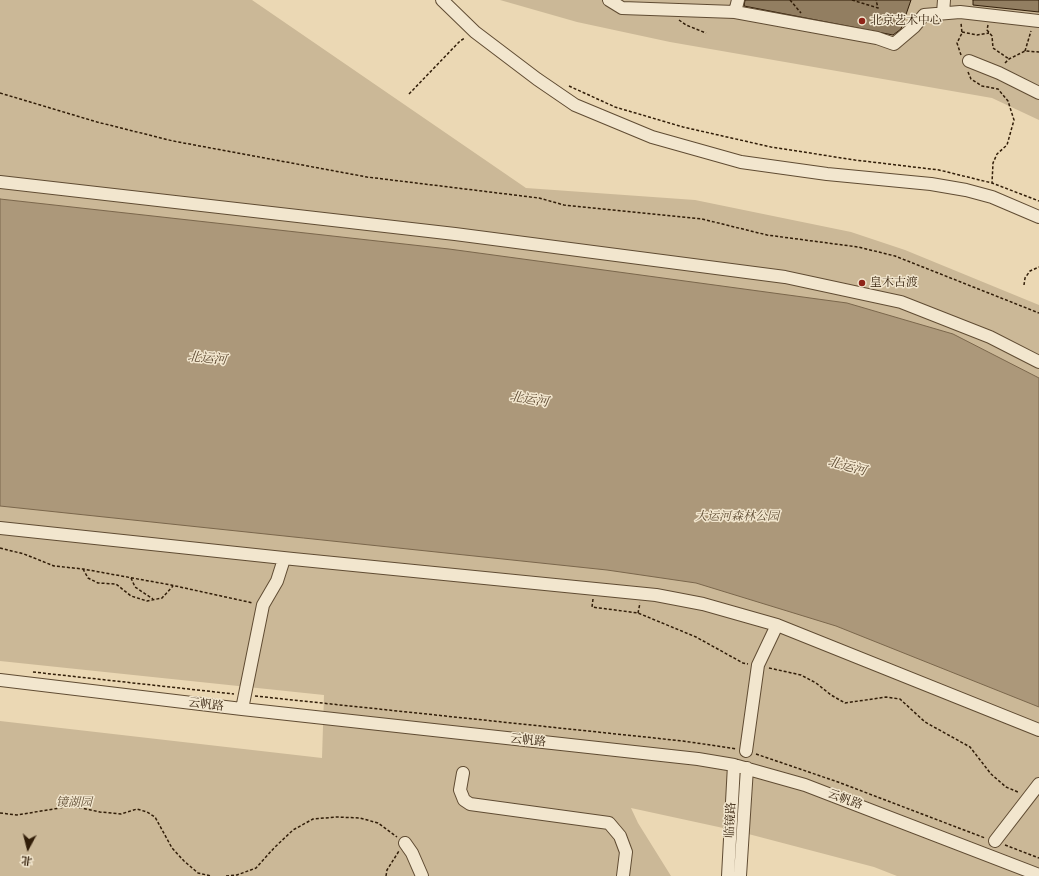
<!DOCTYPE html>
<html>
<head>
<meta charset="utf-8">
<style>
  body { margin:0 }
  #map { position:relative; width:1039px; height:876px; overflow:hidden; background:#ebd8b4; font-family:Alegreya,"Noto Serif SC",serif }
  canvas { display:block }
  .north { position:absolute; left:8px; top:828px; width:40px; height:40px; -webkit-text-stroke:3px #f2e6ce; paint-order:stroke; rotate:187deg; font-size:11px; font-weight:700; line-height:16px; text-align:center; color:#311d08 }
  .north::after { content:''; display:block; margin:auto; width:14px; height:18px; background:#311d08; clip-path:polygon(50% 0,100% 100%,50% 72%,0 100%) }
</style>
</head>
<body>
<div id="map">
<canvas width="1039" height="876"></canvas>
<div class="north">北</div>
</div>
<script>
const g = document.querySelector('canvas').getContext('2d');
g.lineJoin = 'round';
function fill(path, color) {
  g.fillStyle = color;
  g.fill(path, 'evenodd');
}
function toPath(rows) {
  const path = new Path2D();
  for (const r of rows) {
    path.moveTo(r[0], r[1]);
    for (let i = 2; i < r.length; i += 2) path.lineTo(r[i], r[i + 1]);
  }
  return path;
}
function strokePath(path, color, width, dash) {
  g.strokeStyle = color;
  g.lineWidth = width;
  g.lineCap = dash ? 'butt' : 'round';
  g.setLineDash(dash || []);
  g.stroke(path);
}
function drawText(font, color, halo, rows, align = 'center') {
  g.font = font + ' Alegreya,"Noto Serif SC",serif';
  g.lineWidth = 3;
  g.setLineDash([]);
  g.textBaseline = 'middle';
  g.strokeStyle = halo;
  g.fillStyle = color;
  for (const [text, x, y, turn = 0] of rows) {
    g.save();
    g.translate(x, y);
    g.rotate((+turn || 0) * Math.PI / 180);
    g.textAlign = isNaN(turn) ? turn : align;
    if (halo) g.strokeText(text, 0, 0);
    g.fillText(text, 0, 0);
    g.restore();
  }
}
fill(toPath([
  [0,0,252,0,526,188,695,200,851,232,905,250,1039,305,1039,876,897,876,874,867,737,831,631,808,638,823,671,876,0,876,0,721,322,758,324,695,0,661],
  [500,0,1039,0,1039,120,992,98,670,42,577,22]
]), '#cbb897');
const water = toPath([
  [0,199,449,249,847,303,953,334,1039,378,1039,707,836,626,696,583,607,570,0,506,0,199]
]);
fill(water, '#ac987a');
strokePath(water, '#7b674c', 1);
const building = toPath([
  [745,0,911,0,901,29,893,35,744,6,745,0],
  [973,0,1039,0,1039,12,973,5,973,0]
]);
fill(building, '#927e61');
strokePath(building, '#311d08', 1);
const minor = toPath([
  [442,0,475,32,537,79,575,105,652,137,741,162,827,174,931,184,966,190,992,197,1039,217],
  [609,0,622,8,735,12],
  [738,0,735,12,877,38,894,44,914,27,924,15,960,12,1039,21],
  [943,13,944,0],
  [969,61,999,73,1039,93],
  [0,182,455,234,785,277,901,302,990,337,1039,362],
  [0,528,293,559,656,595,703,604,777,625,1039,730],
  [0,680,242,709,698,759,734,765,805,785,1039,875],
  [242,709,263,605,277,581,284,559],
  [746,751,758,665,777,625],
  [463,773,460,790,464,800,470,804,609,823,620,836,626,852,623,876],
  [995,841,1039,784],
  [405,843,412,853,422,876],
  [728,876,734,765],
  [740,876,747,768]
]);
strokePath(minor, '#604c33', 14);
strokePath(toPath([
  [790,0,801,13],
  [852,0,878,8,876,0],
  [679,20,686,25,706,33],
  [988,25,987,30,992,36,993,48,1009,59],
  [962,32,977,35,989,33],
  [1025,51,1031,31],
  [961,55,957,43,962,33,961,23],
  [1005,63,1009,59,1025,51,1039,52],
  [968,72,971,79,982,86,998,89,1008,101,1014,120,1007,145,997,154,993,163,992,183],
  [569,86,615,107,683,127,771,147,855,160,939,170,992,183,1039,201],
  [0,93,97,122,173,141,367,177,539,198,564,205,702,219,767,235,858,247,895,256,1039,313],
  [409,94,460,41,465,38],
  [1024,285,1025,278,1030,271,1039,267],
  [0,548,24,554,54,566,83,569,171,585,253,603],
  [83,569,88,578,98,583,116,584,131,596,147,601,162,598,173,586],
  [131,578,135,587,153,599],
  [593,599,592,607,638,613,696,637,743,663,748,664],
  [638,613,640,603],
  [769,668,801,675,816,683,831,695,845,703,886,697,900,699,925,722,970,747,991,774,1006,787,1018,792],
  [33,672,234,694],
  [255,696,683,741,737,749],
  [756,754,838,782,985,838],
  [0,813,17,815,72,806,100,812,121,814,137,809,147,812,155,817,172,848,184,861,198,873,211,876],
  [1005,845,1039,858],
  [226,876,237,875,256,868,274,848,293,830,313,819,337,817,360,818,378,823,397,837],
  [386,876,387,870,399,851]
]), '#311d08', 1.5, [3, 2]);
strokePath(minor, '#f2e6ce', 12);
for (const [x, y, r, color] of [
  [862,21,4,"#8f2418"],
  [862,283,4,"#8f2418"]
]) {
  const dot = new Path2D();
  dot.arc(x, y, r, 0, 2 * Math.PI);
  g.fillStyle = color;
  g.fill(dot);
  strokePath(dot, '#f2e6ce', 1.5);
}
drawText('12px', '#311d08', '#f2e6ce', [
  ["北京艺术中心",870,21],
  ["皇木古渡",870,283]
], 'left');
drawText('italic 12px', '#5f4c33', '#f2e6ce', [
  ["大运河森林公园",737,517],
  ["镜湖园",74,803]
]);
drawText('12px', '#311d08', '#f2e6ce', [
  ["云帆路",206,705,7],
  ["云帆路",528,741,6],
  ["云帆路",845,800,20],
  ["临镜路",731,820,-87]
]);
drawText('italic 13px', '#5c4830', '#f2e6ce', [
  ["北运河",207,359,6],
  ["北运河",529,400,9],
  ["北运河",847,467,15]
]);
</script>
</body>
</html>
